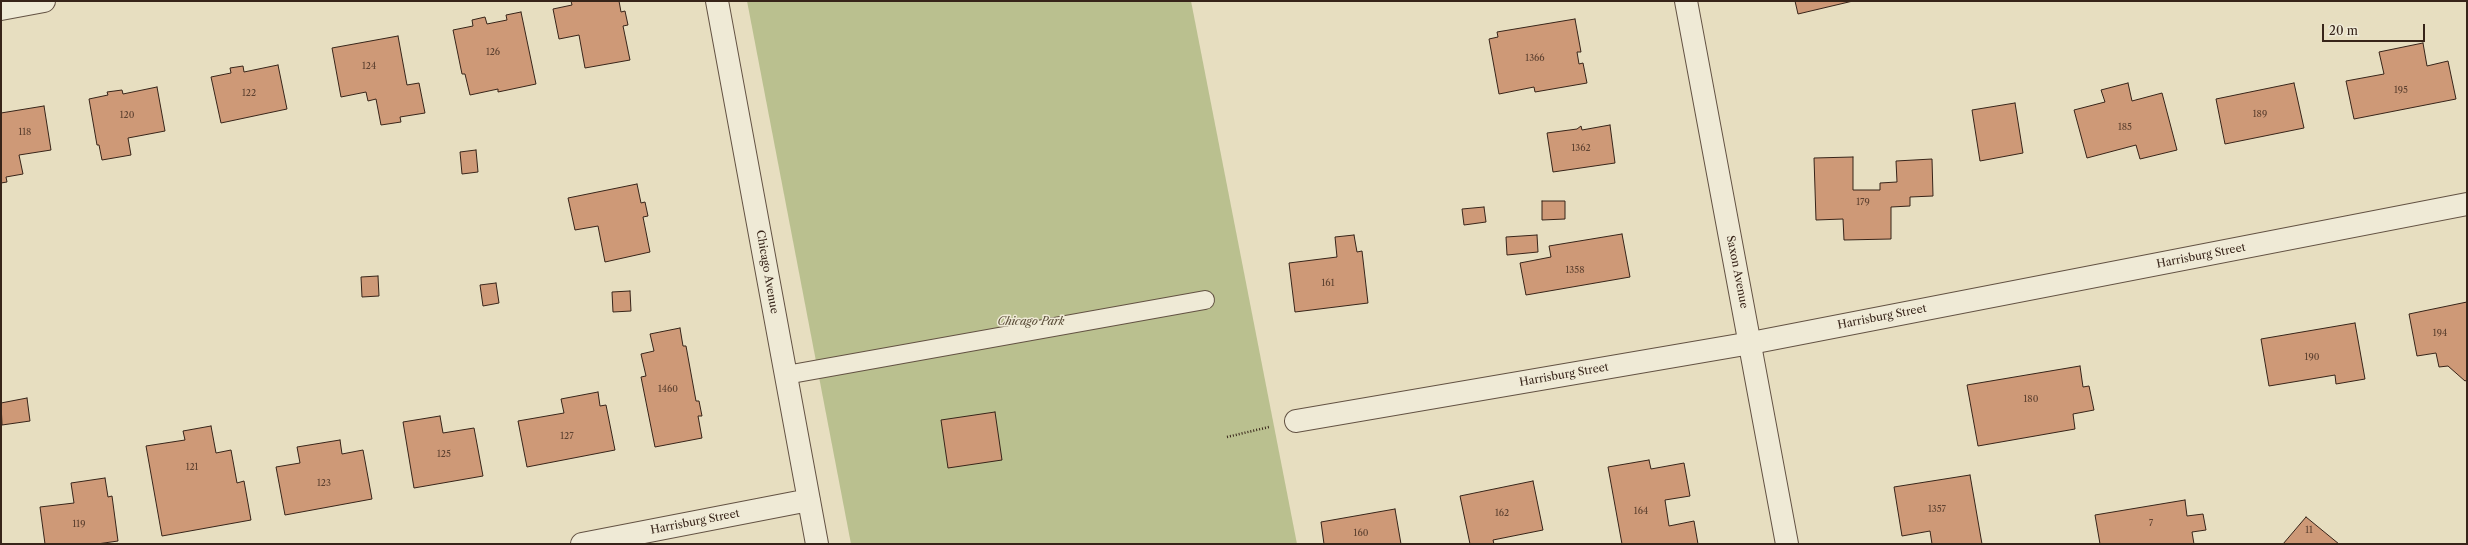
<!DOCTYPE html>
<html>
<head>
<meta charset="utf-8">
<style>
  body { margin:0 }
  #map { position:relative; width:2468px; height:545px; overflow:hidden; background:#e7dec0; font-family:"Libre Caslon Text",serif }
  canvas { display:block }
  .frame { position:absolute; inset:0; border:2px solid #372419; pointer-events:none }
  .scale { position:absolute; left:2322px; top:24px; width:103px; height:18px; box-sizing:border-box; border:2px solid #372419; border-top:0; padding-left:5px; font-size:12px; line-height:14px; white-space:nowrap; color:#372419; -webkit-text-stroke:3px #efead6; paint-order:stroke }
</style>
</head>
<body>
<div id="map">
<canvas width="2468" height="545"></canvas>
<div class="frame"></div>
<div class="scale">20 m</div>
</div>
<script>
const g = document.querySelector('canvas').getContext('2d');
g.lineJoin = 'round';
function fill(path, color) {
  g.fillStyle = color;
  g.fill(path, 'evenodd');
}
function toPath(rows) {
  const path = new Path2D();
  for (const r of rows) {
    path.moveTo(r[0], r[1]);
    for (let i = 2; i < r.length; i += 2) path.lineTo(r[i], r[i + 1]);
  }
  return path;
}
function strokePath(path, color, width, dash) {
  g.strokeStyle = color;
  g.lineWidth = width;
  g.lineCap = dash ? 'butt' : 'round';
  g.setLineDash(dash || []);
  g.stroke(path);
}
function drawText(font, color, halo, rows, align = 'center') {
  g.font = font + ' "Libre Caslon Text",serif';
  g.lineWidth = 3;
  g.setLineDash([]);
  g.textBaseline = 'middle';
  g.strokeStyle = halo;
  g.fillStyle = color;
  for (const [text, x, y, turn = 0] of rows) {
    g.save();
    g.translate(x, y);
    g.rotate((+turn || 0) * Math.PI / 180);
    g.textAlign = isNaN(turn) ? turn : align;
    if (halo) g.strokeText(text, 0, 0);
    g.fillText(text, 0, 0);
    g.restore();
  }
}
fill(toPath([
  [747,1,1191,1,1297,544,851,544]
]), '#bac08f');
const building = toPath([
  [571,1,619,1,621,12,625,11,628,25,623,26,630,60,585,68,579,35,559,39,553,9,572,5,571,1],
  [1795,1,1853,1,1798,14,1795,1],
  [521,12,536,84,498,92,498,89,470,95,465,74,462,74,453,30,473,26,472,20,485,17,487,24,507,20,506,15,521,12],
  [1575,19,1581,52,1577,52,1579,64,1583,63,1587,83,1535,92,1534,87,1499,94,1489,39,1498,37,1497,32,1575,19],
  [398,36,407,85,419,83,425,113,400,117,401,122,381,125,376,99,368,101,366,92,341,97,332,48,398,36],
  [2423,43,2427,66,2448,61,2456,99,2354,119,2346,81,2384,74,2379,52,2423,43],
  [278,65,287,109,221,123,211,77,231,73,230,68,243,66,244,72,278,65],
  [2128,83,2132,101,2162,93,2177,150,2140,159,2136,145,2087,158,2074,110,2105,102,2101,90,2128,83],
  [2294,83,2304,128,2225,144,2216,99,2294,83],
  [157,87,165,131,128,138,131,155,102,160,99,145,97,145,89,99,108,95,107,92,122,90,123,94,157,87],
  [2015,103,2023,153,1980,161,1972,110,2015,103],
  [44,106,51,150,19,155,23,174,6,177,7,182,1,183,1,113,44,106],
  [1610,125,1615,163,1553,172,1547,133,1577,129,1581,126,1582,130,1610,125],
  [476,150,478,172,462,174,460,152,476,150],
  [1853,157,1853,190,1880,190,1880,183,1897,182,1896,161,1932,159,1933,196,1910,197,1910,206,1891,207,1891,239,1844,240,1843,219,1816,220,1814,158,1853,157],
  [637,184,641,203,645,202,648,216,643,217,650,252,605,262,598,226,575,230,568,198,637,184],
  [1542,201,1565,201,1565,219,1542,220,1542,201],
  [1484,207,1486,222,1464,225,1462,209,1484,207],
  [1622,234,1630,277,1526,295,1520,263,1551,257,1549,246,1622,234],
  [1354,235,1357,252,1362,251,1368,303,1295,312,1289,263,1337,257,1335,237,1354,235],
  [1537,235,1538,252,1507,255,1506,237,1537,235],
  [378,276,379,296,362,297,361,277,378,276],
  [496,283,499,303,483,306,480,285,496,283],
  [630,291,631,311,613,312,612,292,630,291],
  [2467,302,2467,380,2465,381,2448,366,2439,367,2436,353,2417,356,2409,314,2467,302],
  [2355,323,2365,379,2336,384,2335,375,2269,386,2261,339,2355,323],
  [680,328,683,346,686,346,696,401,699,401,702,416,698,416,702,438,655,447,641,377,646,376,641,354,654,351,650,334,680,328],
  [2080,366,2083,387,2089,386,2094,410,2073,414,2075,429,1978,446,1967,385,2080,366],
  [598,392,600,406,606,405,615,450,527,467,518,421,564,413,561,399,598,392],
  [27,398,30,421,2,425,1,403,27,398],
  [995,412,1002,460,948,468,941,420,995,412],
  [440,416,443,433,474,428,483,476,414,488,403,422,440,416],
  [211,426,216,453,231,450,237,483,244,481,251,520,162,536,146,446,185,440,183,431,211,426],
  [340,440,342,454,363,450,372,499,285,515,276,467,300,463,297,447,340,440],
  [1649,460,1651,469,1684,463,1690,496,1665,500,1669,526,1694,521,1698,544,1622,544,1608,467,1649,460],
  [1970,475,1982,544,1932,544,1930,531,1902,536,1894,487,1970,475],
  [105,478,108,497,112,496,118,541,97,544,45,544,40,507,74,503,71,483,105,478],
  [1533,481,1543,530,1493,540,1494,544,1470,544,1460,496,1533,481],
  [2185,500,2187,516,2203,514,2206,530,2192,532,2194,544,2100,544,2095,515,2185,500],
  [1395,509,1401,544,1324,544,1321,522,1395,509],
  [2306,517,2339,544,2283,544,2306,517]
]);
fill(building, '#ce9977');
strokePath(building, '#372419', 1);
const service = toPath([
  [786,375,1205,300]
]);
const minor = toPath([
  [717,1,817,544],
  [1,9,44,1],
  [1296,421,1751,343,2467,204],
  [582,544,809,500]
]);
const tertiary = toPath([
  [1686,1,1787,544]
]);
strokePath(service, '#635243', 20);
strokePath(minor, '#635243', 24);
strokePath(tertiary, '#635243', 24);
strokePath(toPath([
  [1227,437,1269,427]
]), '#372419', 2.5, [1, 2]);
strokePath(service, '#efead6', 18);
strokePath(minor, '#efead6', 22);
strokePath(tertiary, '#efead6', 22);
drawText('9px', '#5d4130', null, [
  ["126",493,52],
  ["1366",1535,58],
  ["124",369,66],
  ["195",2401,90],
  ["122",249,93],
  ["189",2260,114],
  ["120",127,115],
  ["185",2125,127],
  ["118",25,132],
  ["1362",1581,148],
  ["179",1863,202],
  ["1358",1575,270],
  ["161",1328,283],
  ["194",2440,333],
  ["190",2312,357],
  ["1460",668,389],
  ["180",2031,399],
  ["127",567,436],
  ["125",444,454],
  ["121",192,467],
  ["123",324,483],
  ["1357",1937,509],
  ["164",1641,511],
  ["162",1502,513],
  ["7",2151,523],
  ["119",79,524],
  ["11",2309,530],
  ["160",1361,533]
]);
drawText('11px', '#372419', '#efead6', [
  ["Harrisburg Street",2201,256,-11],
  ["Chicago Avenue",767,272,80],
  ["Saxon Avenue",1737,272,79],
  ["Harrisburg Street",1882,317,-11],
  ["Harrisburg Street",1564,375,-10],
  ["Harrisburg Street",695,522,-11]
]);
drawText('italic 11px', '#584b36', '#efead6', [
  ["Chicago Park",1031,322]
]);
</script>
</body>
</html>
